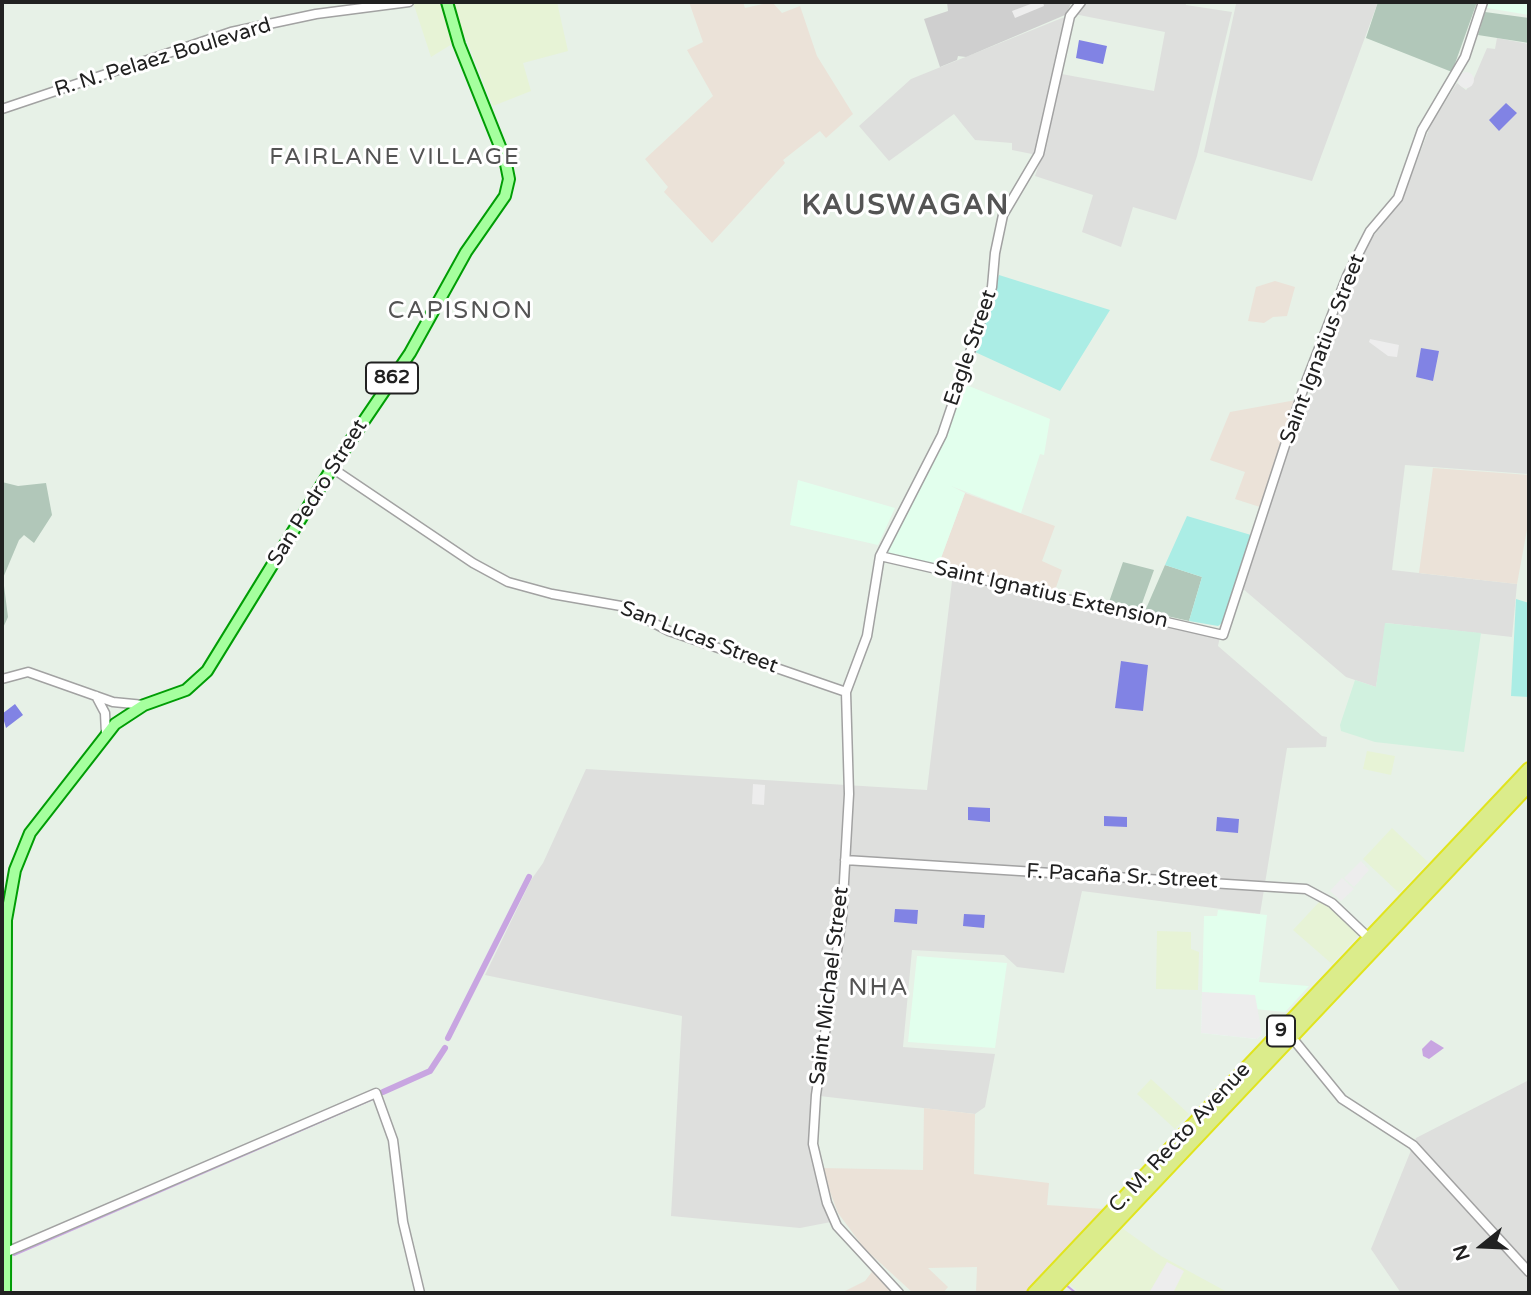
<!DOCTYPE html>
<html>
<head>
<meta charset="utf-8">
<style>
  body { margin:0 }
  #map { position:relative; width:1531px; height:1295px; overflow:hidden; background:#e7f1e7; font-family:"Varela Round",sans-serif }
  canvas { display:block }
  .frame { position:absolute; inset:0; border:4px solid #212121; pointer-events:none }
  .north { position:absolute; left:1447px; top:1211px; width:70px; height:70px; -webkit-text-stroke:5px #fff; paint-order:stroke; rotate:252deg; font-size:19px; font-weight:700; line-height:28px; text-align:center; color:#212121 }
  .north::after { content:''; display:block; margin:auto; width:24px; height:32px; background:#212121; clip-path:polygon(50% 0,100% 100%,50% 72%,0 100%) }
</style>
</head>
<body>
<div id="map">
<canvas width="1531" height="1295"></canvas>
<div class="frame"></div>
<div class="north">N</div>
</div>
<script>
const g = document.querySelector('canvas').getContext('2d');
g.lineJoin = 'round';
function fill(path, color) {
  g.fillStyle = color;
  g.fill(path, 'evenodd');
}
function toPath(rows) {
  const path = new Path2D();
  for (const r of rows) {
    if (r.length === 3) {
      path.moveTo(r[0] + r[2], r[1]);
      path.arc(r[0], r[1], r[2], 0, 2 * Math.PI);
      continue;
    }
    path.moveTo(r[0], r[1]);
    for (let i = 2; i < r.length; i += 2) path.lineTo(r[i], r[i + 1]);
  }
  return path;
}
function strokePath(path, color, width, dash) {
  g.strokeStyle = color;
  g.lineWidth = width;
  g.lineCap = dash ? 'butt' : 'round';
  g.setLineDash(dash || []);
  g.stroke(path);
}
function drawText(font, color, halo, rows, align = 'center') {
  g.font = font + ' "Varela Round",sans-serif';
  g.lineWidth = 6;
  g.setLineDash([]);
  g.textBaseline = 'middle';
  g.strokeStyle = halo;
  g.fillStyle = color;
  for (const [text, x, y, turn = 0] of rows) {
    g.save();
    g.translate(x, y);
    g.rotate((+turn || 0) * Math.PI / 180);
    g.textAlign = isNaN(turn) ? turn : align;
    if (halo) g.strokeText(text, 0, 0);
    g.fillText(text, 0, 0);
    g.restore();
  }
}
fill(toPath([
  [1084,2,1185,2,1186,5,1232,12,1197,156,1176,220,1133,207,1121,247,1082,232,1093,195,1035,176,1042,156,1012,150,1012,143,975,140,954,114,889,161,859,126,911,79,1067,16,1056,73,1154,91,1165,32,1074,14],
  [1210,2,1378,2,1312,181,1204,152,1236,4],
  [1497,38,1529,44,1529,474,1405,465,1392,570,1517,584,1512,637,1386,623,1376,687,1346,677,1242,588,1305,398,1314,400,1308,391,1350,280,1369,242,1403,197,1431,124,1457,83,1466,90,1472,83,1487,48,1495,49],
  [953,573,1220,636,1218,646,1322,736,1327,737,1326,747,1287,748,1260,914,1082,891,1064,973,1017,967,1004,955,912,950,903,1047,995,1054,985,1107,975,1114,811,1095,810,1149,831,1222,800,1228,671,1216,682,1016,485,975,531,880,543,863,586,769,927,790],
  [1529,1080,1529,1293,1505,1293,1502,1291,1499,1293,1401,1293,1371,1249,1416,1138]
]), '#dedfdd');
fill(toPath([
  [413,2,557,2,568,51,523,63,531,91,493,106,465,36,431,57],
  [1367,751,1395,756,1391,775,1363,769],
  [1392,828,1428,862,1399,893,1363,859],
  [1321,900,1360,934,1332,964,1293,930],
  [1157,931,1191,932,1191,949,1199,952,1198,990,1156,989],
  [1151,1079,1189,1114,1175,1129,1137,1094],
  [1122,1228,1161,1256,1229,1293,1079,1293,1070,1284]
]), '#e7f3d6');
fill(toPath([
  [689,2,743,2,745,8,772,2,782,13,800,6,817,56,853,114,826,138,820,131,783,160,785,163,712,243,664,192,668,187,645,159,713,96,687,50,703,42],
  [1275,281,1295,287,1287,316,1273,317,1264,323,1248,321,1256,287],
  [1296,400,1260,507,1235,499,1245,472,1210,460,1230,412],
  [1433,468,1529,475,1529,519,1517,584,1419,573],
  [965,493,1055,526,1042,561,1062,570,1053,596,938,566],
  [924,1108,975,1114,974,1174,1049,1183,1047,1205,1104,1209,1024,1293,976,1292,977,1267,928,1268,948,1287,943,1293,913,1293,864,1248,838,1213,821,1168,923,1170],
  [874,1269,900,1293,841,1293,865,1281]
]), '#ebe2d8');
fill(toPath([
  [1488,2,1529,2,1529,15,1487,8],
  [964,384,1050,419,1044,455,1040,454,1021,513,951,486,965,493,938,566,887,553],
  [798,480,895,508,878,545,790,525],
  [1218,910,1267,915,1259,982,1309,986,1285,1012,1255,1009,1262,1034,1257,1039,1201,1033,1204,916,1217,916],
  [917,956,1007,963,995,1048,908,1042]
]), '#e2ffed');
fill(toPath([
  [947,2,1077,2,1071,4,1065,15,966,57,958,56,957,60,940,67,924,19,948,11]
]), '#cfcfcf');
fill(toPath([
  [1378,2,1477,2,1452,72,1366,38],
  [1485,12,1529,18,1529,43,1478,35],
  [2,482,18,486,46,483,52,515,34,543,24,535,19,540,3,578,8,617,2,630],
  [1123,562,1154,570,1140,609,1109,602],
  [1165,565,1202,577,1189,621,1145,611]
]), '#b1c7b9');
fill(toPath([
  [1385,623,1481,633,1464,752,1375,742,1341,731,1340,725,1355,680,1376,687]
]), '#d1f1df');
fill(toPath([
  [999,275,1110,310,1060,391,975,352],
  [1187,516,1251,535,1222,623,1218,626,1189,621,1202,577,1165,565],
  [1516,599,1529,603,1529,697,1511,696]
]), '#abede5');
fill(toPath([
  [1079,40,1107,46,1103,64,1076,58],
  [1506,103,1517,113,1499,131,1489,120],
  [1421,348,1439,351,1433,381,1416,377],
  [1121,661,1148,665,1143,711,1115,708],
  [15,704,23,715,6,728,2,714],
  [968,807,990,808,990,822,968,820],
  [1104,816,1127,817,1127,827,1104,826],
  [1217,817,1239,819,1238,833,1216,831],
  [895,909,918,910,917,924,894,922],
  [964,914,985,915,984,928,963,926]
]), '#8183e4');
fill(toPath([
  [1036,2,1043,2,1044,6,1015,18,1012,11],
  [1466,80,8],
  [1370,339,1399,345,1397,357,1388,356,1369,342],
  [753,784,765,785,764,805,752,804],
  [1361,861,1369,870,1354,887,1344,878],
  [1342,878,1354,889,1341,901,1330,891],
  [1202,992,1255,995,1262,1034,1257,1039,1201,1033],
  [1167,1262,1184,1271,1173,1293,1149,1293]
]), '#ededed');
fill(toPath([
  [1431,1040,1444,1048,1429,1059,1423,1056,1422,1049]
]), '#c8a5e1');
strokePath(toPath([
  [14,1255,373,1099],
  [1066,1285,1076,1293]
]), '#c8a5e1', 2);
strokePath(toPath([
  [448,1038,529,877],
  [383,1092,430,1071,445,1048]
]), '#c8a5e1', 6);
const minor = toPath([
  [2,109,231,32,316,14,409,2],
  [332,468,473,563,508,582,552,594,621,606,669,631,846,692],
  [880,556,1223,635,1304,387,1347,276,1370,231,1398,198,1422,130,1465,57,1483,2],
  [2,679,28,672,113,702,144,705],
  [96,696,105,713,106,734],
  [845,860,1306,889,1332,903,1372,941],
  [1289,1034,1342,1099,1413,1145,1529,1272],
  [2,1254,376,1093,393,1140,403,1222,420,1293],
  [899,1293,837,1226,827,1203,813,1144,816,1095,842,917,849,794,846,692,867,636,880,556,942,435,992,287,995,253,1003,215,1039,154,1070,16,1081,2]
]);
const major = toPath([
  [5,1293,6,920,15,870,30,833,115,724,144,705,186,690,207,671,332,468,410,353,466,252,505,196,509,179,505,159,459,44,447,2]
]);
const highway = toPath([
  [1034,1293,1529,769],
  [1050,1293,1529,785]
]);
strokePath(minor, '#a2a2a2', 11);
strokePath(major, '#009d05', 14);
strokePath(highway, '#e0e41f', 16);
strokePath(minor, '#fff', 8);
strokePath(major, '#a5ff9e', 10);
strokePath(highway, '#dbec8b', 12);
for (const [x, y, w] of [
  [392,378,52],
  [1281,1031,28]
]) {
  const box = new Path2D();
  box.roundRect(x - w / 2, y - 15.5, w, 31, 5);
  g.fillStyle = '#fff';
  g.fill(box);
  strokePath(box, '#212121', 2);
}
drawText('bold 19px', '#212121', null, [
  ["862",392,378],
  ["9",1281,1031]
]);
drawText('21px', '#212121', '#fff', [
  ["R. N. Pelaez Boulevard",163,58,-17],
  ["Eagle Street",971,348,-71],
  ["Saint Ignatius Street",1323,349,-69],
  ["San Pedro Street",318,493,-58],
  ["Saint Ignatius Extension",1051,595,13],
  ["San Lucas Street",699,638,21],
  ["F. Pacaña Sr. Street",1122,877,3],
  ["Saint Michael Street",830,986,-83],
  ["C. M. Recto Avenue",1180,1138,-47]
]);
g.letterSpacing = '2px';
drawText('23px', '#545454', '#fff', [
  ["FAIRLANE VILLAGE",395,158]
]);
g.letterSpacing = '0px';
g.letterSpacing = '2px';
drawText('24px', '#545454', '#fff', [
  ["CAPISNON",461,312],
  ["NHA",879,989]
]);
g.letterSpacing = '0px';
g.letterSpacing = '2px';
drawText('bold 28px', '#545454', '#fff', [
  ["KAUSWAGAN",906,207]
]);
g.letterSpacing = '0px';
</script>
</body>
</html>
